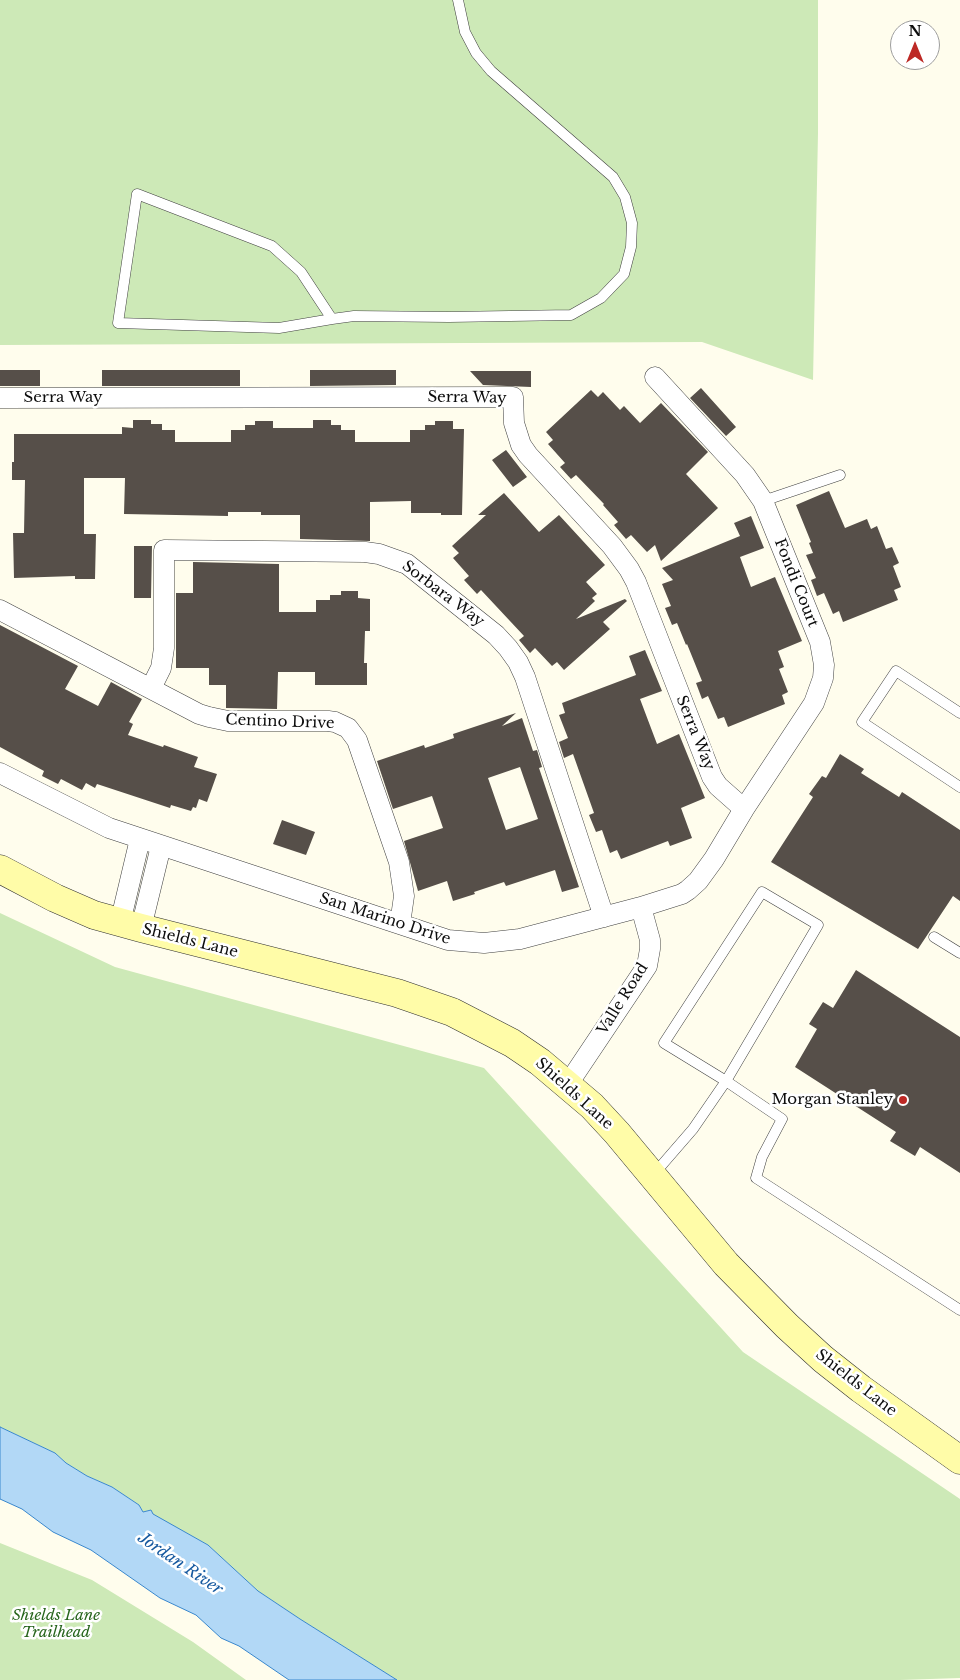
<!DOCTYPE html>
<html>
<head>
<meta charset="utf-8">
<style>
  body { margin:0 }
  #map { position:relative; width:960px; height:1680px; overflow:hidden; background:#fffded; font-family:"Libre Baskerville",serif }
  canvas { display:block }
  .north { position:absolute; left:890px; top:20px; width:50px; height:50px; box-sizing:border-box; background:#fff; border:1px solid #9e9e9e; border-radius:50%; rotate:0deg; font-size:14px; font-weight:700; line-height:20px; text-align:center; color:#0d0d0d }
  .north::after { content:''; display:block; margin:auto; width:18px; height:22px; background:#bd2925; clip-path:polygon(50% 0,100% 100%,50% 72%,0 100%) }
</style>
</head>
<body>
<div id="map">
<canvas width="960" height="1680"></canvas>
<div class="north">N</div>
</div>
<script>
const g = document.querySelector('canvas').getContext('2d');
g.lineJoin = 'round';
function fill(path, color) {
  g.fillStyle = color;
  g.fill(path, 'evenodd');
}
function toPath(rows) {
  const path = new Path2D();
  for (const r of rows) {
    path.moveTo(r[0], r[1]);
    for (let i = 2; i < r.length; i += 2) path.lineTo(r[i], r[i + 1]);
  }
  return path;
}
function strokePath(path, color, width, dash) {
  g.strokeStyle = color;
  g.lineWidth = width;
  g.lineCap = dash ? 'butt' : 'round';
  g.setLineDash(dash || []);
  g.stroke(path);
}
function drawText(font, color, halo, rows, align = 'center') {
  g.font = font + ' "Libre Baskerville",serif';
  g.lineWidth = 5;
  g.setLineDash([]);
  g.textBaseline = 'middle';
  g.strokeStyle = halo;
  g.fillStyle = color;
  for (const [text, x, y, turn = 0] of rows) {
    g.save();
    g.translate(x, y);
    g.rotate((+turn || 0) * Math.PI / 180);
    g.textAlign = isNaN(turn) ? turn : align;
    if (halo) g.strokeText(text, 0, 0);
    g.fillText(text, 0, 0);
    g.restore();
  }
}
fill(toPath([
  [0,0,818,0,818,133,813,380,702,342,0,345],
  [0,913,115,967,484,1068,743,1352,960,1499,960,1678,900,1680,397,1680,300,1619,258,1591,208,1545,152,1514,151,1510,143,1512,139,1505,112,1487,87,1476,66,1463,55,1453,0,1427],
  [0,1543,92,1580,193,1642,246,1680,0,1680]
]), '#cde9b7');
const water = toPath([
  [0,1427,55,1453,66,1463,87,1476,112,1487,139,1505,143,1512,151,1510,153,1514,208,1545,258,1591,300,1619,397,1680,289,1680,239,1646,221,1638,196,1615,160,1598,91,1550,53,1532,22,1509,0,1499,0,1427]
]);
fill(water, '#b2d8f6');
strokePath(water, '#3987cd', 1);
fill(toPath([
  [0,370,40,370,40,386,0,386],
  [102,370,240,370,240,386,102,386],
  [310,370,396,370,396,385,310,386],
  [470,371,531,371,531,387,483,385],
  [701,388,736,427,726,436,690,398],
  [591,390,598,397,603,392,620,410,624,406,640,423,661,403,708,452,686,474,718,508,661,561,655,545,647,552,631,535,626,539,614,525,618,522,603,505,604,504,576,475,571,479,560,467,565,463,548,444,553,440,546,432],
  [133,420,151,420,151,424,162,424,162,430,175,430,175,442,231,442,231,430,245,430,245,425,255,425,255,421,273,421,273,428,313,428,313,420,331,420,331,425,341,425,341,430,355,430,355,442,410,442,410,430,425,430,425,425,435,425,435,421,453,421,453,429,464,429,462,515,441,515,441,513,411,513,411,501,370,502,370,541,300,539,300,515,261,515,261,512,228,512,228,516,124,514,125,478,84,478,84,534,96,534,95,579,75,579,75,576,14,578,13,533,24,533,25,480,12,480,12,462,14,462,14,434,122,434,122,427,133,428],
  [506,450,527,477,513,487,492,460],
  [829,491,845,528,867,519,871,529,877,526,886,549,892,547,899,563,893,566,901,587,894,590,898,600,843,622,839,611,833,614,824,593,817,596,811,580,816,578,806,555,813,553,809,543,811,542,796,505],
  [504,493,539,532,559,515,605,565,586,582,597,594,592,598,595,601,576,619,625,599,627,601,603,622,610,629,564,670,557,662,552,666,535,648,530,653,519,640,524,636,481,590,477,594,464,580,469,576,453,558,459,553,452,546,486,515,478,515],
  [751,516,764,548,740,557,751,587,775,577,802,641,778,651,784,667,779,669,788,692,782,695,785,704,728,727,724,717,718,719,708,696,702,699,696,683,702,681,687,644,686,645,677,623,672,625,665,608,671,606,662,584,673,580,662,568,740,536,734,523],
  [134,546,152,546,151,598,134,598],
  [193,562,279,564,279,612,316,612,316,600,330,600,330,595,341,595,341,591,358,591,358,598,370,599,370,631,365,631,364,663,367,663,367,685,315,685,315,672,278,672,277,709,226,708,226,685,209,685,209,668,176,668,176,593,193,593],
  [0,625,78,666,65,689,98,706,111,682,142,699,129,722,133,724,128,735,163,747,164,745,198,757,194,767,217,774,207,802,199,799,196,808,193,807,191,811,171,805,170,808,97,784,95,788,86,783,82,790,61,779,58,784,42,776,44,771,0,747],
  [645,650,662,691,640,699,657,744,679,734,705,798,681,808,692,838,670,846,668,841,621,859,617,850,610,853,602,830,596,832,589,815,594,813,573,754,564,758,559,742,568,738,559,715,565,713,562,703,636,675,629,656],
  [516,713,502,726,522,718,533,751,537,750,542,767,539,768,579,887,562,892,555,870,506,886,504,882,474,892,475,894,453,901,447,881,418,891,404,841,443,828,432,796,393,809,377,761,424,745,425,748,454,738,453,734],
  [520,767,538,819,506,830,488,778],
  [840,754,864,769,861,773,899,797,902,792,960,830,960,901,953,896,918,949,771,862,813,797,809,794,822,776,826,778],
  [282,820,315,832,306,855,273,844],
  [856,970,960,1037,960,1173,920,1147,915,1156,890,1141,896,1132,795,1067,817,1029,809,1024,823,1002,833,1008]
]), '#564f49');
const service = toPath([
  [332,319,301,272,272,246,137,194,118,323,279,328,332,319,354,316,449,317,571,315,601,298,624,274,631,247,632,223,625,197,613,177,491,71,476,53,465,32,458,0],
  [763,501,840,475],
  [960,713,896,671,862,722,960,787],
  [762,892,818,925,726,1081,664,1043,762,892],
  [934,937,960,953],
  [654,1174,693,1129,726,1081,782,1119,762,1157,756,1178,960,1310]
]);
const minor = toPath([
  [0,398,513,397,514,423,521,445,528,455,612,546,629,569,636,582,712,777,718,786,744,809],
  [0,610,199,714,209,717,228,721,328,721,335,722,348,728,357,740,399,862,404,896,400,924],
  [151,688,161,668,164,648,164,550,365,552,379,554,407,564,496,635,508,648,518,662,525,677,604,917],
  [0,773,109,828,448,940,484,943,520,939,641,907,682,894,688,890,698,881,714,859,744,809,814,703,823,678,824,665,820,642,763,501,745,475,655,377],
  [120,923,140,839],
  [141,928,161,846],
  [568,1084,647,966,650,949,650,940,641,907]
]);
const secondary = toPath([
  [0,869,55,898,94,915,141,928,397,993,452,1012,512,1043,540,1062,592,1106,617,1133,726,1264,787,1326,823,1359,861,1389,960,1460]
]);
strokePath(service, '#404040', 11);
strokePath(minor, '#404040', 21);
strokePath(secondary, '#2f2f2f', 29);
strokePath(service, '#fff', 10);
strokePath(minor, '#fff', 20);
strokePath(secondary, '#fffca8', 28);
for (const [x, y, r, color] of [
  [903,1100,5,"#bd2925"]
]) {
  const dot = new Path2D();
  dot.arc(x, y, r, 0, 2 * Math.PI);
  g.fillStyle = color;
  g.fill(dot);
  strokePath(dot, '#fff', 2);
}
drawText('15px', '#0d0d0d', '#fff', [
  ["Serra Way",63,398],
  ["Serra Way",467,398,1],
  ["Fondi Court",796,583,68],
  ["Sorbara Way",443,594,37],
  ["Centino Drive",280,722,2],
  ["Serra Way",695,733,68],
  ["San Marino Drive",385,919,18],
  ["Shields Lane",190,941,14],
  ["Valle Road",623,999,-58],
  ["Shields Lane",574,1094,42],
  ["Shields Lane",856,1383,38]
]);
drawText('15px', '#0d0d0d', '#fff', [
  ["Morgan Stanley",893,1100]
], 'right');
drawText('italic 15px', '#27651d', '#fff', [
  ["Shields Lane",56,1616],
  ["Trailhead",56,1633]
]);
drawText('italic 16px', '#16599f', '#fff', [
  ["Jordan River",180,1564,34]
]);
</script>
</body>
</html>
